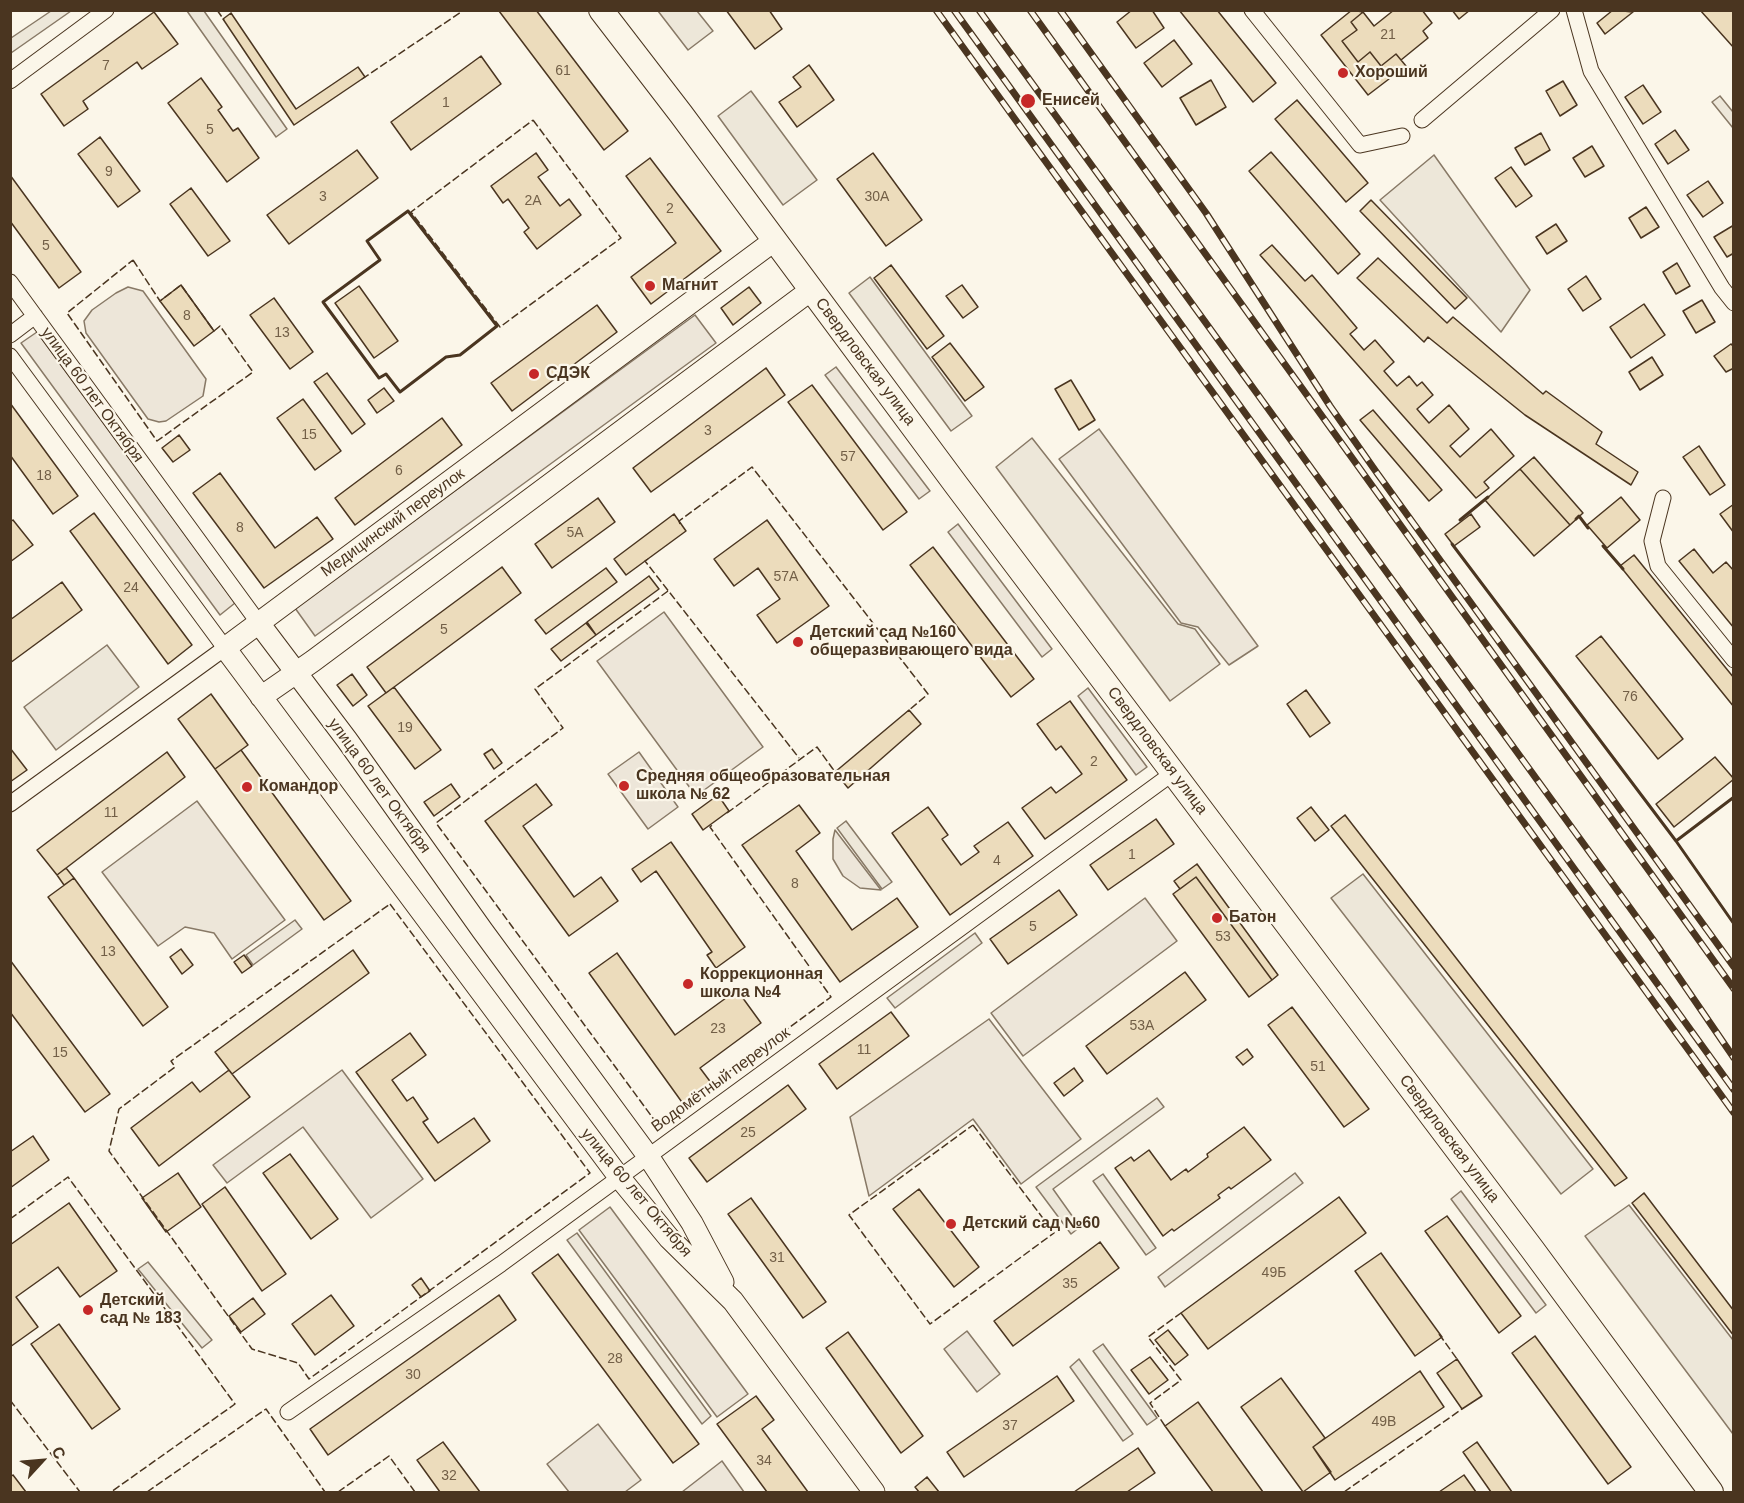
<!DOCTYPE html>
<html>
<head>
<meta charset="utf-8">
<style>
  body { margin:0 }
  #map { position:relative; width:1744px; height:1503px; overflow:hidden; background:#fbf6e9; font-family:Arial,sans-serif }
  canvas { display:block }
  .frame { position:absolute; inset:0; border:12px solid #4a3520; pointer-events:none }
  .north { position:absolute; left:12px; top:1431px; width:60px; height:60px; -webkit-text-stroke:4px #fbf6e9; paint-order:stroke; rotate:64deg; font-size:16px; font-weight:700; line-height:24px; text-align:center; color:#4a3520 }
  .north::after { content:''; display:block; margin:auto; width:21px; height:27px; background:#4a3520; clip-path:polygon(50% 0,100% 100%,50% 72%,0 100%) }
</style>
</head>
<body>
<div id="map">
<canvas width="1744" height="1503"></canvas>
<div class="frame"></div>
<div class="north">С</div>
</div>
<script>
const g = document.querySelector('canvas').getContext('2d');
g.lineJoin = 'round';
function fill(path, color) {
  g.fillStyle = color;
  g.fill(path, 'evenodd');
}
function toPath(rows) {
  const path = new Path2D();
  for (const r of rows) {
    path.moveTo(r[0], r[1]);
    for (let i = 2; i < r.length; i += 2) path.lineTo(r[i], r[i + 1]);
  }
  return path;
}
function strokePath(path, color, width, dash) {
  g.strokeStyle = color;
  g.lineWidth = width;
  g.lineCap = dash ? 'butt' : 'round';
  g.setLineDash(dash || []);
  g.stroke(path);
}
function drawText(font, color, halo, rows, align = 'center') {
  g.font = font + ' Arial,sans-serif';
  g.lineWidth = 4.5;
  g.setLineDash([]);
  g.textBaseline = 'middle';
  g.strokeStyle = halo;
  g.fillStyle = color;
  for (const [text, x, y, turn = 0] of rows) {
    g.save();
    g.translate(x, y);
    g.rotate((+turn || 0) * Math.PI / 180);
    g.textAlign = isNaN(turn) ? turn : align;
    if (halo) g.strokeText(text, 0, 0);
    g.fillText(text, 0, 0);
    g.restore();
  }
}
const green = toPath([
  [128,287,143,291,206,379,203,396,166,421,159,422,148,419,86,333,84,321,92,310,116,293,128,287],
  [695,315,716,343,315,636,295,608,695,315],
  [37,332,235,603,220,615,21,343,37,332],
  [836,367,930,491,919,499,825,375,836,367],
  [1099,429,1258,646,1229,665,1198,627,1181,623,1059,459,1099,429],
  [958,524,1052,649,1042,657,948,532,958,524],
  [664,612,763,747,696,796,597,661,664,612],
  [1088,688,1147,767,1136,775,1078,696,1088,688],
  [639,752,678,807,648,829,608,774,639,752],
  [197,801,285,920,232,959,214,933,185,927,158,946,102,872,197,801],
  [835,830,881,890,860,888,843,876,833,859,833,839,835,830],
  [1145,898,1177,941,1023,1056,991,1013,1145,898],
  [989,1019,1081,1139,1021,1184,973,1119,869,1196,850,1117,989,1019],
  [342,1070,423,1179,371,1218,303,1127,227,1183,213,1165,342,1070],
  [1461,1191,1546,1305,1536,1313,1451,1199,1461,1191],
  [610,1207,748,1394,717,1417,579,1230,610,1207],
  [967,1331,1000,1374,977,1392,944,1349,967,1331],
  [598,1424,641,1480,625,1492,569,1492,547,1464,598,1424],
  [722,1461,744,1492,682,1492,722,1461]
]);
fill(green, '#ede6d9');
strokePath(green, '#887966', 1.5);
const parking = toPath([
  [51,11,71,11,11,53,11,38,51,11],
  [187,11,204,11,287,129,276,137,187,11],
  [658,11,697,11,713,31,688,50,658,11],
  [751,91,817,180,783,205,718,116,751,91],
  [1720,96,1733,112,1733,128,1712,102,1720,96],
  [1434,155,1530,290,1501,332,1380,200,1434,155],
  [870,277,972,416,951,431,849,293,870,277],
  [1032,438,1178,624,1195,629,1220,664,1170,701,996,467,1032,438],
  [107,645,139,687,56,750,24,707,107,645],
  [846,821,892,882,882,889,837,828,846,821],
  [1363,874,1593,1169,1561,1194,1331,898,1363,874],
  [295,920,302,929,253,965,246,955,295,920],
  [975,933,982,943,895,1008,887,998,975,933],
  [1157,1098,1164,1107,1053,1189,1080,1227,1071,1234,1036,1187,1157,1098],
  [1295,1173,1303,1183,1165,1287,1158,1277,1295,1173],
  [1103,1174,1156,1248,1146,1255,1093,1181,1103,1174],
  [1629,1205,1733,1340,1733,1434,1585,1236,1629,1205],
  [577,1233,711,1416,702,1424,567,1240,577,1233],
  [148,1262,212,1340,202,1348,138,1269,148,1262],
  [1103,1344,1157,1418,1147,1425,1093,1351,1103,1344],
  [1079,1359,1133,1434,1123,1441,1070,1367,1079,1359]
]);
fill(parking, '#ede7d9');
strokePath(parking, '#887966', 1.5);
const building = toPath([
  [500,10,536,10,628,131,604,150,499,11,500,10],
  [726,10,769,10,782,29,755,49,726,10],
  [1132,10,1152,10,1164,28,1136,48,1117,22,1132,10],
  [1179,10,1217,10,1276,83,1253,102,1179,10],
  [1352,10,1363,12,1351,22,1357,30,1342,41,1358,62,1370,52,1381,66,1396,54,1406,66,1368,95,1321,35,1352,10],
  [1394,10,1422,10,1432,23,1423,31,1428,38,1401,60,1396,54,1381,66,1370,52,1358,62,1342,41,1357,30,1351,22,1363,12,1374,26,1394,10],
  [1452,10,1470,10,1459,19,1452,10],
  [1613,10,1633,12,1605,34,1597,23,1613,10],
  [1700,10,1734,10,1734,48,1700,10],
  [154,12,178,44,142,69,137,62,83,101,88,109,64,126,41,94,154,12],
  [231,13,296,109,358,67,365,77,294,125,223,19,231,13],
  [1174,40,1192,64,1162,87,1144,63,1174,40],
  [481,56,501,84,411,150,391,122,481,56],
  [809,65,834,100,797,127,779,102,801,87,793,77,809,65],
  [201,78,222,107,218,110,233,131,238,128,259,158,227,182,168,103,201,78],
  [1211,80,1226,107,1196,125,1180,98,1211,80],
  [1563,81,1577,105,1560,116,1546,91,1563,81],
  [1643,85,1661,112,1643,124,1625,97,1643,85],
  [1297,100,1368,183,1346,202,1275,119,1297,100],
  [1675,130,1689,150,1668,164,1655,144,1675,130],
  [1541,133,1550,150,1525,165,1515,148,1541,133],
  [100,137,140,191,118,207,78,154,100,137],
  [1592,146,1604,166,1585,177,1573,158,1592,146],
  [357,150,378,178,289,244,267,215,357,150],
  [1271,152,1360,254,1338,274,1249,171,1271,152],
  [536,153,548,170,538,177,560,206,569,199,581,215,537,249,524,232,529,228,508,199,503,203,491,186,536,153],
  [873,153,922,220,886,246,837,179,873,153],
  [650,158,721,251,651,304,631,277,676,243,626,176,650,158],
  [1511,167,1532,196,1516,207,1495,178,1511,167],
  [10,175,81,272,59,288,10,221,10,175],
  [1708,181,1723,203,1703,217,1687,195,1708,181],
  [191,188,230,241,208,256,170,204,191,188],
  [1371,200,1467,298,1455,309,1360,211,1371,200],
  [1646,207,1659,227,1641,238,1629,218,1646,207],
  [1556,224,1567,241,1547,254,1536,237,1556,224],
  [1734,225,1734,253,1727,257,1714,237,1734,225],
  [1272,245,1305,281,1312,275,1357,328,1350,334,1364,350,1375,340,1394,362,1384,371,1397,386,1409,376,1417,386,1422,382,1433,395,1417,409,1429,423,1449,405,1469,429,1450,446,1460,457,1491,429,1514,456,1484,482,1489,488,1476,498,1260,255,1272,245],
  [1378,258,1447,323,1453,317,1543,394,1546,391,1602,432,1596,444,1638,472,1631,485,1525,415,1428,337,1424,342,1357,278,1378,258],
  [1677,263,1690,286,1676,294,1663,272,1677,263],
  [891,265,944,336,927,349,874,278,891,265],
  [1586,276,1601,299,1583,311,1568,289,1586,276],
  [181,285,214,331,194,346,160,301,181,285],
  [962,285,978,307,963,318,946,296,962,285],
  [359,286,398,341,374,358,335,303,359,286],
  [749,287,761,303,733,325,721,308,749,287],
  [274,298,313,352,290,369,250,315,274,298],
  [1702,300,1715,322,1696,333,1683,311,1702,300],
  [1644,304,1665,335,1631,358,1610,327,1644,304],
  [597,305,617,332,512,411,491,383,597,305],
  [950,343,984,387,965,401,932,357,950,343],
  [1731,344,1734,347,1734,368,1726,372,1714,356,1731,344],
  [1652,357,1663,375,1640,390,1629,372,1652,357],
  [766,368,785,395,651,492,633,468,766,368],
  [327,373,365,424,352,434,314,382,327,373],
  [1071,380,1095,420,1079,430,1055,389,1071,380],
  [812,385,907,512,883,530,788,402,812,385],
  [384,388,394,401,377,413,368,400,384,388],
  [303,399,341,451,315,470,277,418,303,399],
  [10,403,78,496,53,514,10,455,10,403],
  [1373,410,1442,490,1429,501,1360,420,1373,410],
  [442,418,462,445,355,525,335,498,442,418],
  [179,435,190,450,173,462,162,448,179,435],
  [1699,446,1725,485,1710,495,1683,457,1699,446],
  [1534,457,1583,513,1570,525,1520,469,1534,457],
  [1520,469,1570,525,1534,556,1485,500,1520,469],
  [220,473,275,548,317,517,333,539,264,588,193,493,220,473],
  [1621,497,1640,520,1607,548,1587,525,1621,497],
  [598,498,615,522,552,568,535,544,598,498],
  [1734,504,1734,533,1720,514,1734,504],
  [94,513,192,645,168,664,70,531,94,513],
  [674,514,686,531,626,575,614,559,674,514],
  [1471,514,1480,527,1454,546,1445,534,1471,514],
  [13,520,33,545,10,562,10,522,13,520],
  [767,520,829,606,777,643,757,615,780,599,758,568,734,586,714,559,767,520],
  [933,547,1034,679,1011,697,910,565,933,547],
  [1694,549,1713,573,1726,562,1734,571,1734,628,1679,561,1694,549],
  [1634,555,1734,678,1734,707,1620,566,1634,555],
  [502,567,521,593,386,693,367,667,502,567],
  [606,568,617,582,546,634,535,620,606,568],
  [649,576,659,589,596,635,587,622,649,576],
  [62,582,82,610,10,663,10,620,62,582],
  [586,623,596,635,561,661,551,649,586,623],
  [1601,636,1683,739,1658,759,1576,656,1601,636],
  [352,674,367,695,353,706,337,685,352,674],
  [394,687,441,750,415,769,368,706,394,687],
  [1306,690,1330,723,1310,737,1287,704,1306,690],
  [211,694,248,745,215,769,178,719,211,694],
  [1070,701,1127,780,1045,839,1022,808,1051,787,1056,793,1082,774,1061,746,1056,750,1037,724,1070,701],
  [909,710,921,724,848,788,835,772,909,710],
  [10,748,27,770,10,782,10,748],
  [492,749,502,763,494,769,484,754,492,749],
  [241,750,351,901,324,920,215,769,241,750],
  [167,752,185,777,57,875,37,850,167,752],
  [1715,757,1734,779,1674,827,1656,804,1715,757],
  [451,784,460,797,434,816,424,802,451,784],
  [536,784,552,805,523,826,574,897,601,877,618,901,569,936,485,821,536,784],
  [718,795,729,811,703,830,692,814,718,795],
  [799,805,820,833,796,851,852,930,897,898,918,927,840,982,742,845,799,805],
  [928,807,948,835,942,839,961,865,979,852,974,846,1008,822,1033,856,950,915,892,833,928,807],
  [1311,807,1329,830,1315,841,1297,818,1311,807],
  [1345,815,1627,1178,1615,1186,1331,826,1345,815],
  [1156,819,1174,844,1108,890,1090,865,1156,819],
  [671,842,745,947,716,968,707,955,712,952,656,871,641,882,632,869,671,842],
  [1197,864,1278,975,1272,980,1196,877,1180,889,1174,881,1197,864],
  [66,868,74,878,64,885,57,875,66,868],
  [1196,877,1272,980,1249,997,1173,894,1196,877],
  [74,878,168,1007,143,1026,48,897,74,878],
  [1059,890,1077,915,1008,964,990,939,1059,890],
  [181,949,193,965,182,974,170,957,181,949],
  [353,950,369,973,232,1074,215,1052,353,950],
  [617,953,675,1035,737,990,761,1023,700,1068,712,1084,684,1105,589,973,617,953],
  [244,955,252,966,242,973,234,962,244,955],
  [10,960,110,1094,85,1112,10,1012,10,960],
  [1185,972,1206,1000,1107,1074,1086,1046,1185,972],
  [1292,1007,1369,1109,1344,1127,1268,1025,1292,1007],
  [891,1012,909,1036,837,1089,819,1064,891,1012],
  [410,1033,426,1055,392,1080,407,1101,413,1097,428,1119,423,1122,438,1143,474,1118,490,1141,435,1181,356,1072,410,1033],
  [1247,1049,1253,1057,1243,1065,1236,1057,1247,1049],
  [1074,1068,1083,1081,1064,1096,1054,1083,1074,1068],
  [229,1070,250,1097,159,1166,131,1128,192,1082,200,1092,229,1070],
  [788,1085,806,1109,707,1182,689,1158,788,1085],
  [1244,1127,1271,1160,1231,1189,1229,1187,1218,1195,1220,1198,1174,1231,1172,1229,1163,1236,1115,1168,1131,1157,1134,1161,1149,1150,1171,1180,1186,1169,1188,1172,1208,1157,1207,1154,1244,1127],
  [33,1136,49,1160,10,1188,10,1152,33,1136],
  [290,1154,338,1219,311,1239,263,1173,290,1154],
  [178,1173,201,1207,166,1232,142,1198,178,1173],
  [225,1187,286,1274,262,1291,202,1204,225,1187],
  [919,1189,979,1267,954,1287,893,1209,919,1189],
  [1644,1193,1734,1311,1734,1336,1632,1203,1644,1193],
  [1339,1197,1366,1233,1208,1349,1181,1313,1339,1197],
  [751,1198,826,1302,803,1318,728,1214,751,1198],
  [69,1203,117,1271,80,1297,58,1267,16,1297,38,1327,10,1347,10,1245,69,1203],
  [1447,1216,1521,1316,1499,1333,1425,1231,1447,1216],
  [1100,1242,1119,1268,1013,1346,994,1321,1100,1242],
  [1381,1253,1442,1337,1415,1356,1355,1271,1381,1253],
  [558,1254,699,1444,673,1463,532,1273,558,1254],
  [421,1278,430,1291,421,1297,412,1285,421,1278],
  [331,1295,354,1326,315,1355,292,1324,331,1295],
  [499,1295,516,1320,328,1455,310,1429,499,1295],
  [253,1298,265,1314,241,1332,229,1316,253,1298],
  [59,1324,120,1409,92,1429,31,1344,59,1324],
  [1168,1330,1188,1355,1175,1365,1155,1340,1168,1330],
  [848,1332,923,1436,901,1453,826,1348,848,1332],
  [1535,1336,1631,1467,1608,1484,1512,1353,1535,1336],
  [1150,1357,1168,1380,1149,1394,1131,1370,1150,1357],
  [1457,1359,1482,1396,1462,1409,1437,1373,1457,1359],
  [1420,1371,1444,1407,1335,1480,1313,1447,1420,1371],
  [1057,1376,1074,1401,964,1477,947,1452,1057,1376],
  [1281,1378,1325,1438,1313,1447,1331,1472,1303,1492,1241,1407,1281,1378],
  [756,1396,774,1420,762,1429,808,1492,767,1492,717,1424,756,1396],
  [1198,1402,1263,1492,1213,1492,1165,1426,1198,1402],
  [443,1442,480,1492,440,1492,417,1460,443,1442],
  [1477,1442,1512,1492,1491,1492,1463,1452,1477,1442],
  [1138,1448,1155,1473,1127,1492,1074,1492,1138,1448],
  [13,1475,26,1492,10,1492,10,1477,13,1475],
  [1464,1475,1476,1492,1439,1492,1464,1475],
  [927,1477,939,1492,919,1492,915,1487,927,1477]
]);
fill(building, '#ecdcbc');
strokePath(building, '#4a3520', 1.5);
const minor = toPath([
  [1252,10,1360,145,1402,136],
  [1574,10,1591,71,1722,288,1734,303],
  [10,81,106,10],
  [1422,120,1552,10],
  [10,282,258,622],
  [10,335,35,316],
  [10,356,225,648,10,804],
  [1663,498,1652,541,1658,566,1734,660],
  [288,1412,501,1264,1173,773]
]);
const secondary = toPath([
  [775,240,225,648,619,1177,669,1238,733,1301,874,1492],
  [258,622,347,740,482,930,648,1156,692,1223,723,1282],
  [261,697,313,661,811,290]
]);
const trunk = toPath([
  [601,10,681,114,957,486,1532,1249,1711,1492]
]);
strokePath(minor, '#4a3520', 17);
strokePath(secondary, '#4a3520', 23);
strokePath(trunk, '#4a3520', 26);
strokePath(minor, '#fbf6e9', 15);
strokePath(secondary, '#fbf6e9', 21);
strokePath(trunk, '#fbf6e9', 24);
const rail = toPath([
  [936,10,1734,1113],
  [954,10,1734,1090],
  [979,10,1654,941,1734,1058],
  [1030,10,1734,989],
  [1060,10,1206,213,1330,406,1377,473,1734,967]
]);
strokePath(rail, '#4a3520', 7);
strokePath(rail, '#fbf6e9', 4.5, [14]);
strokePath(toPath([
  [217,10,224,20],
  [362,79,464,10],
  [533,120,621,238,500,327,411,212,533,120],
  [133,260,160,301,181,285,214,331,220,326,253,372,157,441,67,313,133,260],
  [680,524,679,521,752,467,928,694,908,711],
  [648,559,645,561,799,758],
  [668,591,535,689,563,728,436,823,658,1125,686,1103],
  [727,813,817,747,835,772,836,771],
  [390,904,590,1173,309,1379,298,1363,252,1349,109,1151,119,1109,175,1067,171,1061,390,904],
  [711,1085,831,997,710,827,713,824],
  [973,1125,1054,1233,930,1324,849,1215,973,1125],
  [10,1219,68,1177,235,1404,111,1492],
  [1439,1334,1457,1359],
  [10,1400,80,1492],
  [1165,1426,1150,1403,1181,1380,1148,1337,1181,1313],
  [147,1492,266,1409,325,1492],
  [338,1492,389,1456,415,1492],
  [1344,1492,1462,1409]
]), '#4a3520', 1.5, [8, 3]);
strokePath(toPath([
  [408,211,497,326,460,355,446,357,400,392,386,374,379,378,323,302,380,260,367,241,408,211],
  [1576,519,1579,516,1588,528],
  [1460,520,1488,497],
  [1452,544,1676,841,1734,797],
  [1603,546,1623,569],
  [1676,841,1734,924]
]), '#4a3520', 3);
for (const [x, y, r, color] of [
  [1343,73,6,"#c62828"],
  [1028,101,8,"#c62828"],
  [650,286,6,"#c62828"],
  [534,374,6,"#c62828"],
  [798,642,6,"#c62828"],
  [624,786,6,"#c62828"],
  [247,787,6,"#c62828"],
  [1217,918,6,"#c62828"],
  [688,984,6,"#c62828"],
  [951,1224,6,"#c62828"],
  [88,1310,6,"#c62828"]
]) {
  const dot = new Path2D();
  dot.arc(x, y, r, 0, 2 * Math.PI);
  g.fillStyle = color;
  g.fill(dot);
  strokePath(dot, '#fbf6e9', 2);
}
drawText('14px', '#725f47', null, [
  ["21",1388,35],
  ["7",106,66],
  ["61",563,71],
  ["1",446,103],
  ["5",210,130],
  ["9",109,172],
  ["3",323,197],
  ["30А",877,197],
  ["2А",533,201],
  ["2",670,209],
  ["5",46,246],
  ["8",187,316],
  ["13",282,333],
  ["3",708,431],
  ["15",309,435],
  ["57",848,457],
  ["6",399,471],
  ["18",44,476],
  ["8",240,528],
  ["5А",575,533],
  ["57А",786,577],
  ["24",131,588],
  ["5",444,630],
  ["76",1630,697],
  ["19",405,728],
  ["2",1094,762],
  ["11",111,813],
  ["1",1132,855],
  ["4",997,861],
  ["8",795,884],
  ["5",1033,927],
  ["53",1223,937],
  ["13",108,952],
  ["53А",1142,1026],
  ["23",718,1029],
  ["11",864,1050],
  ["15",60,1053],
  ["51",1318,1067],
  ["25",748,1133],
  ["31",777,1258],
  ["49Б",1274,1273],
  ["35",1070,1284],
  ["28",615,1359],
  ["30",413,1375],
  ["49В",1384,1422],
  ["37",1010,1426],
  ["34",764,1461],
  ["32",449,1476]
]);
drawText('bold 16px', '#4a3520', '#fbf6e9', [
  ["Хороший",1355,73],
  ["Енисей",1042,101],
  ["Магнит",662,286],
  ["СДЭК",546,374],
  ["Детский сад №160",810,633],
  ["общеразвивающего вида",810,651],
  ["Средняя общеобразовательная",636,777],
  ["школа № 62",636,795],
  ["Командор",259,787],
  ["Батон",1229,918],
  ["Коррекционная",700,975],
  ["школа №4",700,993],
  ["Детский сад №60",963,1224],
  ["Детский",100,1301],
  ["сад № 183",100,1319]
], 'left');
drawText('16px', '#4a3520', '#fbf6e9', [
  ["Свердловская улица",865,362,53],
  ["улица 60 лет Октября",92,395,54],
  ["Медицинский переулок",393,523,-36],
  ["Свердловская улица",1157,751,53],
  ["улица 60 лет Октября",379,786,54],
  ["Водомётный переулок",721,1080,-36],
  ["Свердловская улица",1449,1139,53],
  ["улица 60 лет Октября",636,1193,50]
]);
</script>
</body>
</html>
